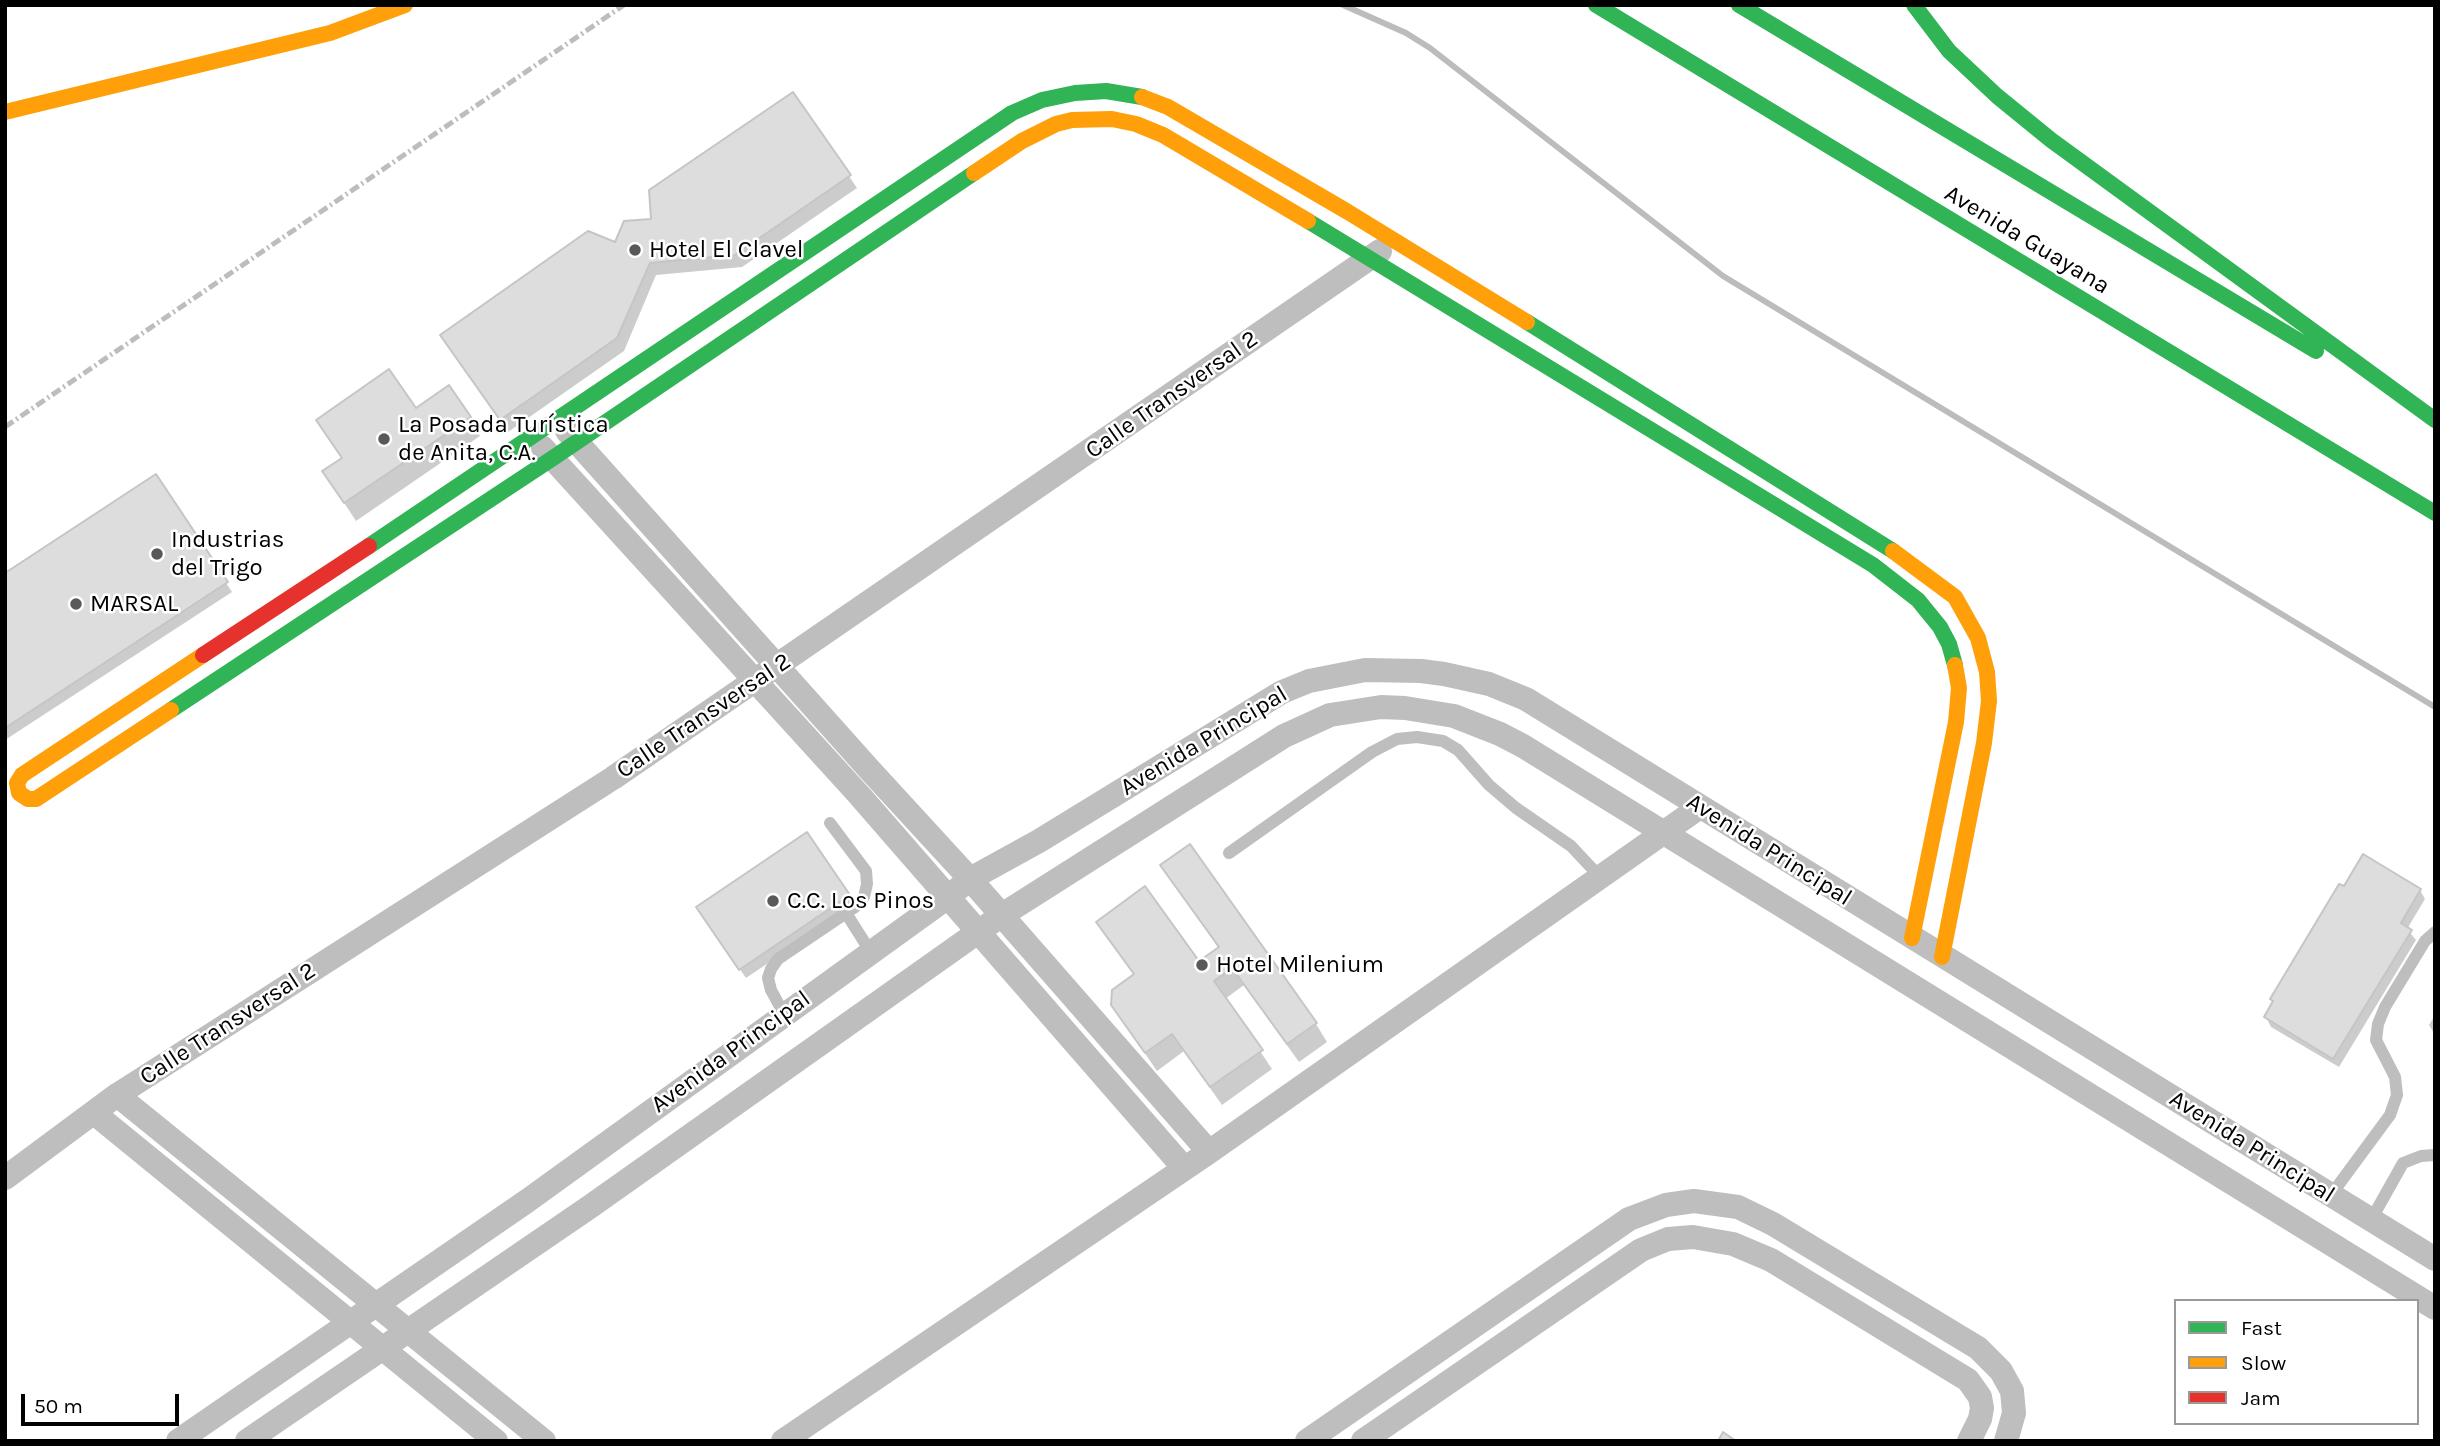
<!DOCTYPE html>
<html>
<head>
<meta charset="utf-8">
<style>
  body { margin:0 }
  #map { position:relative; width:2440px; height:1446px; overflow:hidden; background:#fff; font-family:Karla,sans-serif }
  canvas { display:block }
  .frame { position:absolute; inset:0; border:7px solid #000; pointer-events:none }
  .legend { position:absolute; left:2174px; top:1299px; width:245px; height:126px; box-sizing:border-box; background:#fff; border:2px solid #999; margin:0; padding:9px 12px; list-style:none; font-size:21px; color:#000 }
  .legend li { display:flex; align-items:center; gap:14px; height:35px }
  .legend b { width:35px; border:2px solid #999 }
  .scale { position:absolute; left:21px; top:1394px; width:158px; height:32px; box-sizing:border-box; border:4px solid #000; border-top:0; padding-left:9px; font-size:21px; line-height:24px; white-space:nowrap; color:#000; -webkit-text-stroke:5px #fff; paint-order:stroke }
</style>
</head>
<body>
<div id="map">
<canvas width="2440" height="1446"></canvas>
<div class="frame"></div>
<ul class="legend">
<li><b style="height:9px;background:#30b455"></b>Fast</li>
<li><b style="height:9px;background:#ff9f0a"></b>Slow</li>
<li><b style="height:9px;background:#e5322d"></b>Jam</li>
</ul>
<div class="scale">50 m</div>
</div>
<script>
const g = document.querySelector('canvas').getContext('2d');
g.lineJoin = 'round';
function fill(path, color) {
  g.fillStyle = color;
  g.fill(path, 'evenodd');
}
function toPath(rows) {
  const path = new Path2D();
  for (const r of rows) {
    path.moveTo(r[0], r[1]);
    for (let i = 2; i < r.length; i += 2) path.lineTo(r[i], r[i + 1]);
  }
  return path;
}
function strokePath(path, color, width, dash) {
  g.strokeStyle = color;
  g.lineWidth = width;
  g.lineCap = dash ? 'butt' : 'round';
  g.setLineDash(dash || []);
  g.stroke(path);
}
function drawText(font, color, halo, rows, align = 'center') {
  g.font = font + ' Karla,sans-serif';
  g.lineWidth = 5;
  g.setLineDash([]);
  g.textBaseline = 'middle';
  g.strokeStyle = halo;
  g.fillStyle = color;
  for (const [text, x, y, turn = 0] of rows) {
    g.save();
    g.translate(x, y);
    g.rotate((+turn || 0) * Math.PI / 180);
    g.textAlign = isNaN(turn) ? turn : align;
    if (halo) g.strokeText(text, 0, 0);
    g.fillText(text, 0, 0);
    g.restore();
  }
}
fill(toPath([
  [793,94,857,188,742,267,656,275,624,351,508,432,449,348,653,220],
  [449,388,480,436,356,521,324,472,343,459,318,420,415,410],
  [5,575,226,583,232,592,5,740],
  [807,835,854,905,746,978,704,917],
  [1163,865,1316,1024,1327,1042,1299,1062,1244,985,1225,999,1272,1069,1222,1105,1184,1051,1157,1071,1112,1005,1135,976,1098,922,1199,964,1219,949],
  [2420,890,2425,899,2407,929,2416,940,2339,1067,2271,1027,2266,1017,2274,1003,2272,999],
  [2435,1015,2435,1035,2429,1025]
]), '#0003');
strokePath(toPath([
  [1343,5,1406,33,1430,48,1723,276,2435,707]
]), '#bcbcbc', 6);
const building = toPath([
  [793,92,851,175,735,255,650,263,617,338,500,420,440,335,588,231,615,242,624,221,651,219,649,190,793,92],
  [389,369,416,408,449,385,471,417,344,503,322,471,342,458,316,420,389,369],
  [156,474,228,582,5,728,5,573,156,474],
  [807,832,850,895,739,970,696,907,807,832],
  [1190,844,1317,1023,1287,1044,1232,968,1214,981,1263,1050,1210,1087,1172,1034,1145,1053,1111,1005,1112,990,1134,974,1096,922,1145,886,1199,961,1219,947,1160,865,1190,844],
  [2363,854,2421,889,2401,923,2412,930,2333,1059,2264,1017,2273,1001,2270,999,2339,884,2344,886,2363,854],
  [1723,1432,1736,1441,1718,1441,1723,1432]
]);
fill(building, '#ddd');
strokePath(building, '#c5c5c5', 2);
strokePath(toPath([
  [1229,853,1372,752,1397,739,1417,737,1443,741,1458,750,1489,785,1516,808,1571,846,1601,878],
  [846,913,870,951],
  [784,1014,771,990,768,978,771,969,778,959,855,907,864,897,867,884,866,871,830,823],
  [2331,1195,2390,1115,2397,1095,2395,1077,2376,1040,2378,1024,2385,1007,2425,941,2435,932],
  [2371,1220,2403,1163,2421,1156,2435,1155]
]), '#bebebe', 12);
strokePath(toPath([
  [567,431,868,768,970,879,1209,1152],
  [543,448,860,796,1184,1168],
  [117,1095,544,1441],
  [94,1113,496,1441],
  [5,1178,117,1095,613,778,1380,251],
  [178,1441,527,1201,948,897,970,879,1039,841,1282,692,1309,681,1365,670,1421,671,1444,674,1489,684,1526,699,2435,1259],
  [247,1441,591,1206,1002,915,1284,736,1330,715,1381,707,1405,708,1454,716,1500,734,1523,746,2435,1308],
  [783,1441,1209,1152,1700,807],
  [1307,1441,1629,1219,1666,1205,1694,1201,1738,1207,1773,1224,1978,1348,2001,1371,2012,1391,2014,1413,2006,1441],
  [1363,1441,1641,1250,1668,1239,1693,1237,1733,1244,1771,1260,1968,1380,1980,1397,1982,1408,1980,1419,1969,1441]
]), '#bebebe', 24);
strokePath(toPath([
  [1596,5,2435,513],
  [1739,5,2316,351],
  [1914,5,1949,51,1997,96,2051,140,2435,420],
  [1308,221,1873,565,1918,600,1940,627,1949,644,1955,665],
  [1527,322,1893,551],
  [369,546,1012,113,1042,100,1075,93,1106,91,1142,97],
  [171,710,553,458,974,173]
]), '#30b455', 16);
strokePath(toPath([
  [1142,97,1168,107,1348,212,1527,322],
  [5,112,330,33,405,5],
  [974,173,1022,141,1056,124,1072,120,1112,119,1136,124,1163,135,1308,221],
  [1893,551,1955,597,1978,638,1987,672,1989,701,1984,743,1942,957],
  [171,710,36,799,28,799,19,793,17,783,22,775,203,655],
  [1912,938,1956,722,1959,688,1955,665]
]), '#ff9f0a', 16);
strokePath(toPath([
  [203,655,369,546]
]), '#e5322d', 16);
strokePath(toPath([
  [5,427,624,5]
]), '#bdbdbd', 5, [10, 3.5, 2, 3.5]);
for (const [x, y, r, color] of [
  [635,250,7,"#595959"],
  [384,439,7,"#595959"],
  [157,554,7,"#595959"],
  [76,604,7,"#595959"],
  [773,901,7,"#595959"],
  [1202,965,7,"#595959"]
]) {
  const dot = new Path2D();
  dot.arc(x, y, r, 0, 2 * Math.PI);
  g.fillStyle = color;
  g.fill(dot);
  strokePath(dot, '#fff', 2.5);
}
drawText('24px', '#000', '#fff', [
  ["Avenida Guayana",2027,240,31],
  ["Calle Transversal 2",1172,395,-35],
  ["Calle Transversal 2",704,716,-34],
  ["Avenida Principal",1204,741,-31],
  ["Avenida Principal",1769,850,32],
  ["Calle Transversal 2",228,1024,-33],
  ["Avenida Principal",731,1052,-36],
  ["Avenida Principal",2252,1147,32]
]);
drawText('24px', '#000', '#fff', [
  ["Hotel El Clavel",649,250],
  ["La Posada Turística",398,425],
  ["de Anita, C.A.",398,453],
  ["Industrias",171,540],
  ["del Trigo",171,568],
  ["MARSAL",90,604],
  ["C.C. Los Pinos",787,901],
  ["Hotel Milenium",1216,965]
], 'left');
</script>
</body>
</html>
